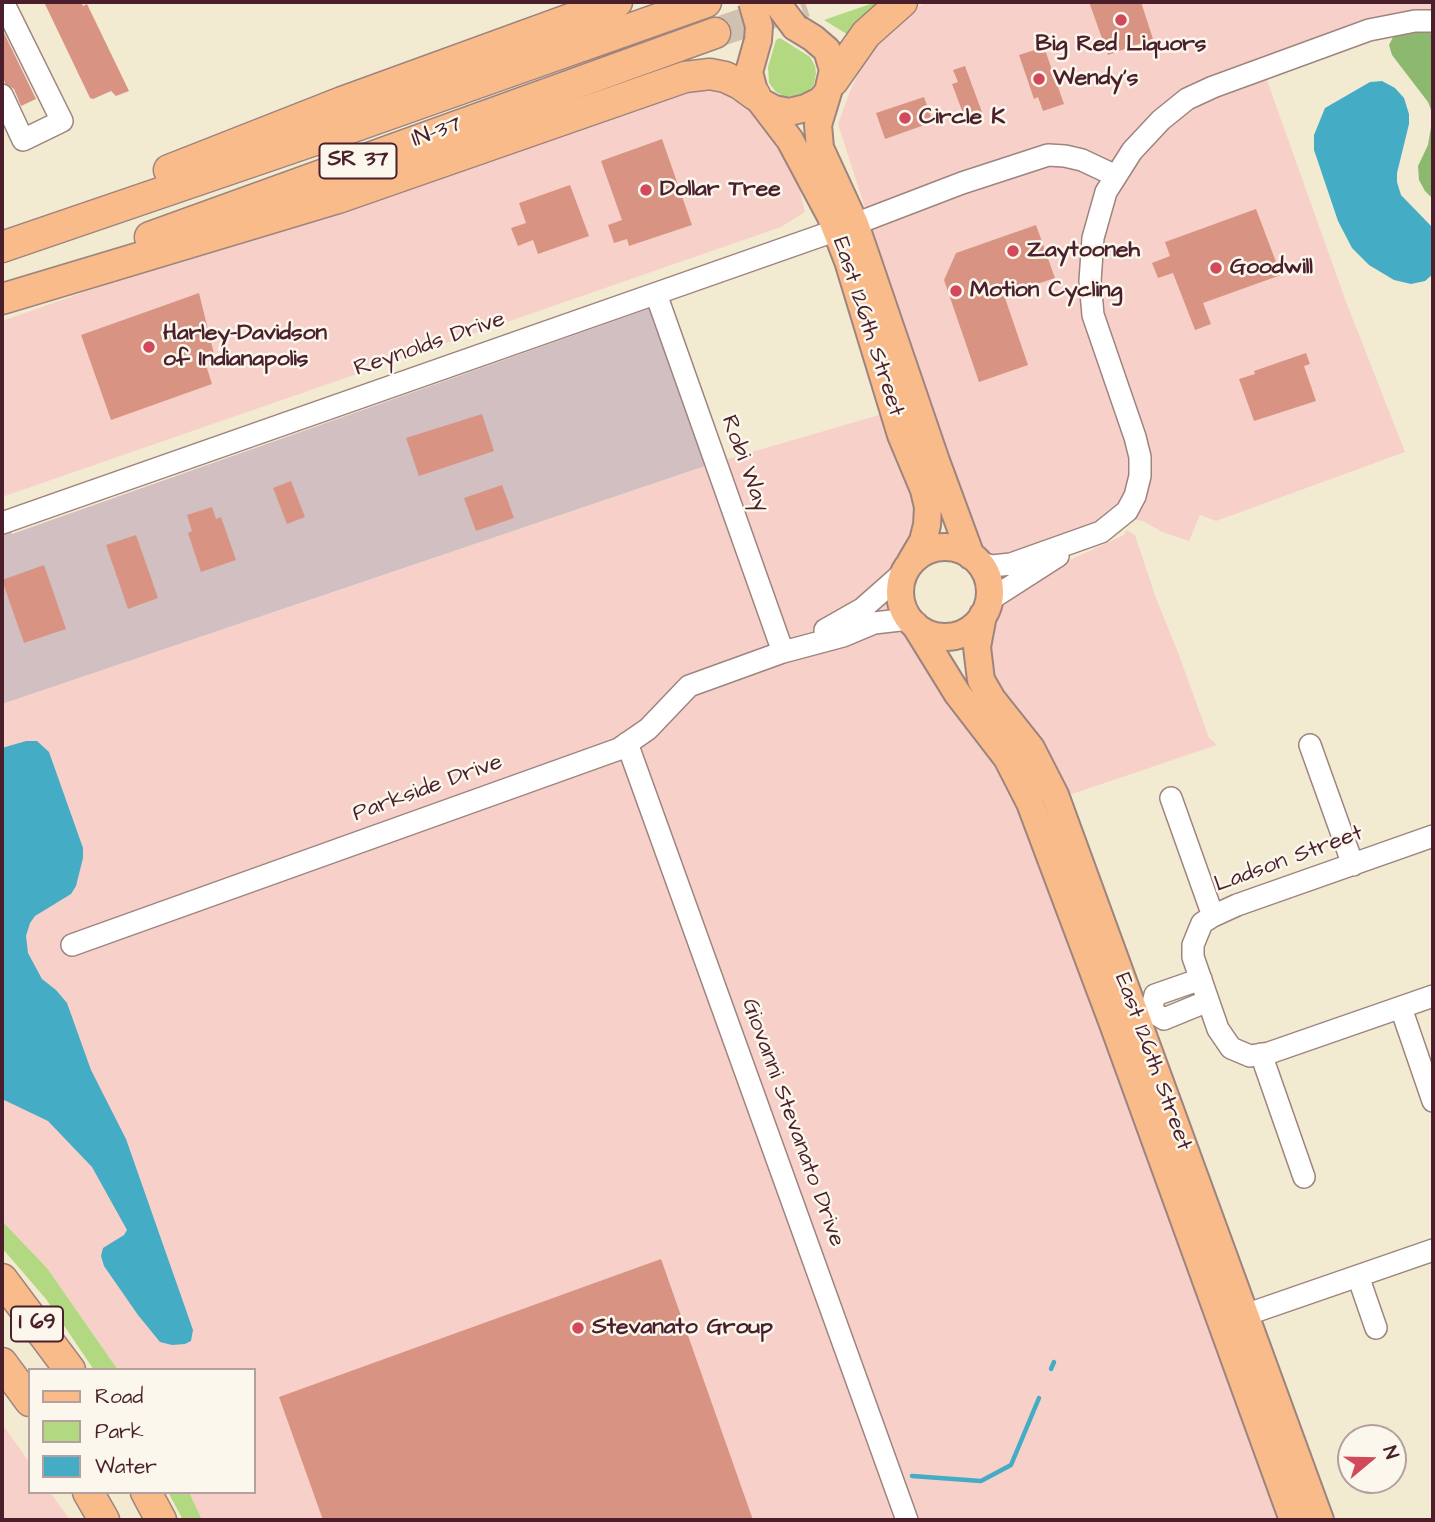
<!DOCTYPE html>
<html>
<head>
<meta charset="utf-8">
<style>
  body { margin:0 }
  #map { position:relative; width:1435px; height:1522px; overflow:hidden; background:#f3ead2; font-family:"Architects Daughter",sans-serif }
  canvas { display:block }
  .frame { position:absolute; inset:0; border:4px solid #4a1f2b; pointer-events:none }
  .legend { position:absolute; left:28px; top:1368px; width:228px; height:126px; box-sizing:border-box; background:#fbf7ec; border:2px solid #b4a19f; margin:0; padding:9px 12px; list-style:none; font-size:21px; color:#4a1f2b }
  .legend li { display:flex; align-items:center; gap:14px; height:35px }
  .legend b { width:35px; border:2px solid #b4a19f }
  .north { position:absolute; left:1337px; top:1424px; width:70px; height:70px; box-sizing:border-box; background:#fbf7ec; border:2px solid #b4a19f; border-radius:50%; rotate:71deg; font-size:19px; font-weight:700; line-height:28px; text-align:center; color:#4a1f2b }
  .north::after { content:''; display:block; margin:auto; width:24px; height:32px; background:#d1495b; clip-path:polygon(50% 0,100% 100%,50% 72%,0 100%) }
</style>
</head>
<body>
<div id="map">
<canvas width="1435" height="1522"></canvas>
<div class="frame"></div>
<ul class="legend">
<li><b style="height:9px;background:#fabb8b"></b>Road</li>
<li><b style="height:19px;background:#b2d881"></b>Park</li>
<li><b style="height:19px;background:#44acc4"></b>Water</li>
</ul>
<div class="north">N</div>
</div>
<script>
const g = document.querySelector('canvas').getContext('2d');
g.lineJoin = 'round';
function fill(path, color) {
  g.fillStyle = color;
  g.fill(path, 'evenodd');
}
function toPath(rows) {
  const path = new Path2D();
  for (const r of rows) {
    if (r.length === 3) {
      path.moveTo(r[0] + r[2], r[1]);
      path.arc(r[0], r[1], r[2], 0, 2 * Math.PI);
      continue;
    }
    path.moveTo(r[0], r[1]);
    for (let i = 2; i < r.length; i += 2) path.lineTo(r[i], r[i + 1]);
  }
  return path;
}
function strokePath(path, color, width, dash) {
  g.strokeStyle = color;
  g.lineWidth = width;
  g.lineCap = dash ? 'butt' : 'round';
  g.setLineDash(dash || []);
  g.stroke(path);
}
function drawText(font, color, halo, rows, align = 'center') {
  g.font = font + ' "Architects Daughter",sans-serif';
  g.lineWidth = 5;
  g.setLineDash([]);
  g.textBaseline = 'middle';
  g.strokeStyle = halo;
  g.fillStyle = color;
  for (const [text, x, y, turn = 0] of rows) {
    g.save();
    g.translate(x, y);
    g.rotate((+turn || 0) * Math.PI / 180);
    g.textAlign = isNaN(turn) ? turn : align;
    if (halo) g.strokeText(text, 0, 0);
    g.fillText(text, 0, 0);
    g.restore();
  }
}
fill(toPath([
  [927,2,1433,2,1433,23,1263,69,1345,299,1405,452,1216,521,1200,515,1189,541,1162,532,1143,521,1112,516,1016,556,992,558,982,552,924,391,838,124,850,91,866,57,890,21],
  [664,88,756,89,797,179,805,212,781,227,2,497,2,321],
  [886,413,919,510,915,534,897,561,893,607,905,635,1001,765,1030,822,1285,1520,202,1520,189,1492,254,1492,254,1370,118,1370,47,1268,2,1221,2,704,714,463],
  [1127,530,1135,535,1156,598,1179,655,1209,738,1217,745,1069,795,1052,761,1039,740,1011,706,994,677,989,652,993,622,1004,604,1044,572,1124,535],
  [2,1424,30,1463,30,1492,50,1492,70,1520,2,1520]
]), '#f7d1c9');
fill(toPath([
  [651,308,714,463,2,704,2,502,12,534]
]), '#d2bfc1');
fill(toPath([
  [876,2,890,2,850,36,824,20],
  [780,38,810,57,815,66,816,73,814,84,807,93,800,96,785,97,776,92,769,83,768,67,776,40],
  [2,1221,47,1268,118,1370,94,1370,46,1299,2,1248],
  [168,1492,189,1492,202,1520,183,1520]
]), '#b2d881');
fill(toPath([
  [1421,31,1433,32,1433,199,1425,191,1419,180,1418,166,1428,145,1433,115,1428,102,1392,55,1389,45,1394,35]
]), '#8db86f');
fill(toPath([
  [1382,81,1395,88,1404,98,1409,114,1409,124,1397,173,1397,182,1401,195,1433,228,1433,274,1425,281,1411,284,1394,280,1369,265,1352,248,1338,221,1314,150,1314,135,1325,108,1370,82],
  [26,741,37,741,49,752,83,848,83,858,76,886,71,894,35,916,30,923,26,936,28,953,42,979,56,990,67,1003,91,1070,126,1139,193,1330,191,1341,185,1344,172,1345,160,1342,138,1315,104,1266,101,1256,103,1248,124,1235,127,1230,92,1167,48,1121,2,1099,2,748]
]), '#44acc4');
strokePath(toPath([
  [1051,1369,1054,1362],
  [912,1476,981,1481,1011,1465,1039,1398]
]), '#44acc4', 4.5);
fill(toPath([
  [44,2,81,2,83,6,87,4,129,91,116,96,111,91,93,99,90,98],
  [1089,2,1141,2,1153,39,1108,55],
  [4,33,36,99,21,106,14,89,5,83,2,75,2,34],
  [1044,47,1064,104,1043,111,1038,97,1034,99,1019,55],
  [965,66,983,115,966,121,952,84,958,82,953,70],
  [924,97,933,122,885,139,876,113],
  [662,139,692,225,629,246,627,239,614,243,608,225,622,220,601,161],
  [570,185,589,236,538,254,533,240,518,246,511,228,526,223,519,203],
  [1256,209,1281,275,1203,303,1211,324,1195,330,1173,273,1158,278,1152,263,1170,256,1165,242],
  [1036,225,1055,278,1004,295,1028,365,979,382,944,280,956,253],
  [199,293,215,358,205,362,212,384,111,420,81,335],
  [1306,353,1310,364,1304,366,1316,401,1254,421,1239,379,1255,374,1254,371],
  [482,414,494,451,419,476,406,438],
  [291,481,305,517,287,524,273,488],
  [502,485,514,518,476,531,464,498],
  [212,507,216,519,221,517,236,560,201,572,188,533,192,531,187,515],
  [136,535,158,598,128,609,106,545],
  [44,565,66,629,24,643,2,580],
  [661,1259,753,1520,323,1520,279,1397]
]), '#d99383');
strokePath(toPath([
  [715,33,805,2]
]), '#d1c1b1', 30, [30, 15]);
const minor = toPath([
  [2,95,23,140,62,121,3,2],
  [855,224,962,183,1048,155,1065,156,1082,160,1116,176],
  [656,294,783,652],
  [2,523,837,230],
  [978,562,992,566,1011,564,1101,532,1127,511,1135,496,1140,476,1140,457,1135,437,1093,315,1090,281,1093,238,1106,192,1132,151,1161,120,1187,99,1213,87,1369,30,1415,21,1433,21],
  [988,601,1058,556],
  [825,630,862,609,905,571],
  [627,743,907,1520],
  [1310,745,1353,865],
  [1171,798,1213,916],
  [1433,836,1237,905,1213,916,1202,923,1193,945,1193,957,1218,1029,1231,1048,1250,1056,1269,1053,1433,996],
  [72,945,619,749,648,729,689,686,783,652,843,636,874,623,909,619],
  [1401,1008,1433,1101],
  [1151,1011,1155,995,1201,979],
  [1151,1011,1164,1019,1208,1001],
  [1261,1054,1304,1177],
  [1358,1276,1376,1328],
  [1245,1315,1433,1250]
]);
const major = toPath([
  [758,40,749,72,755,95,761,102,774,109,789,112,806,108,820,101,828,92,833,70,827,50,813,38,795,27],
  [828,92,818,125,820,148,855,224,936,461,971,556],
  [761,102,790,140,831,217,848,261,901,435,924,490,928,507,927,525,923,541,910,563],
  [945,592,45],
  [983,615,977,647,981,680,992,699,1031,748,1055,795,1320,1520],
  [915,625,957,693,1007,758,1030,803,1113,1024,1293,1520]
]);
const highway = toPath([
  [833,81,866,34,902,2],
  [169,170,342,102,617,2],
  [150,237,715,33],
  [2,247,350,128,706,2],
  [2,299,338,198,685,77,710,74,725,77,740,84,755,95],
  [2,1279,70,1370],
  [2,1363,30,1401],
  [88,1492,104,1520],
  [146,1492,161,1520]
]);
strokePath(minor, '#9e847e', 24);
strokePath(major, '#9e847e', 30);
strokePath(highway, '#9e847e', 33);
strokePath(minor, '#fff', 21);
strokePath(major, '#fabb8b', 26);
strokePath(highway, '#fabb8b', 30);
const majorBridge = toPath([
  [752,2,759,26,758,40],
  [776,2,795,27]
]);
strokePath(majorBridge, '#9e847e', 30, []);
strokePath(majorBridge, '#fabb8b', 26);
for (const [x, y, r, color] of [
  [1121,20,7,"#d1495b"],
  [1039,79,7,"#d1495b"],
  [905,118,7,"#d1495b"],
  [646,190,7,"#d1495b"],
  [1013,251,7,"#d1495b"],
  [1216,268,7,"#d1495b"],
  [956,291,7,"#d1495b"],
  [149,347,7,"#d1495b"],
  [578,1328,7,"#d1495b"]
]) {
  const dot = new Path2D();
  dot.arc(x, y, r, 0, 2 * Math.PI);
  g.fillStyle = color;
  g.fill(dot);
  strokePath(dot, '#fbf7ec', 2.5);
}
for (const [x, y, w] of [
  [358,161,77],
  [37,1324,52]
]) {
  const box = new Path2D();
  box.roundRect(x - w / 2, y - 17.5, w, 35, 5);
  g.fillStyle = '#fbf7ec';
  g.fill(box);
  strokePath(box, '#4a1f2b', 2);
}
drawText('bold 21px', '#4a1f2b', null, [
  ["SR 37",358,161],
  ["I 69",37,1324]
]);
drawText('bold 23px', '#4a1f2b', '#fbf7ec', [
  ["Big Red Liquors",1121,45,"center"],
  ["Wendy's",1053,79],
  ["Circle K",919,118],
  ["Dollar Tree",660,190],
  ["Zaytooneh",1027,251],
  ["Goodwill",1230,268],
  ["Motion Cycling",970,291],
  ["Harley-Davidson",163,334],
  ["of Indianapolis",163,360],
  ["Stevanato Group",592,1328]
], 'left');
drawText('23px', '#4a1f2b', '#fbf7ec', [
  ["IN-37",437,133,-20],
  ["East 126th Street",867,327,72],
  ["Reynolds Drive",430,345,-19],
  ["Robi Way",744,464,70],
  ["Parkside Drive",428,789,-20],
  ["Ladson Street",1289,860,-20],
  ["East 126th Street",1152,1062,70],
  ["Giovanni Stevanato Drive",792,1123,70]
]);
</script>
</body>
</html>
